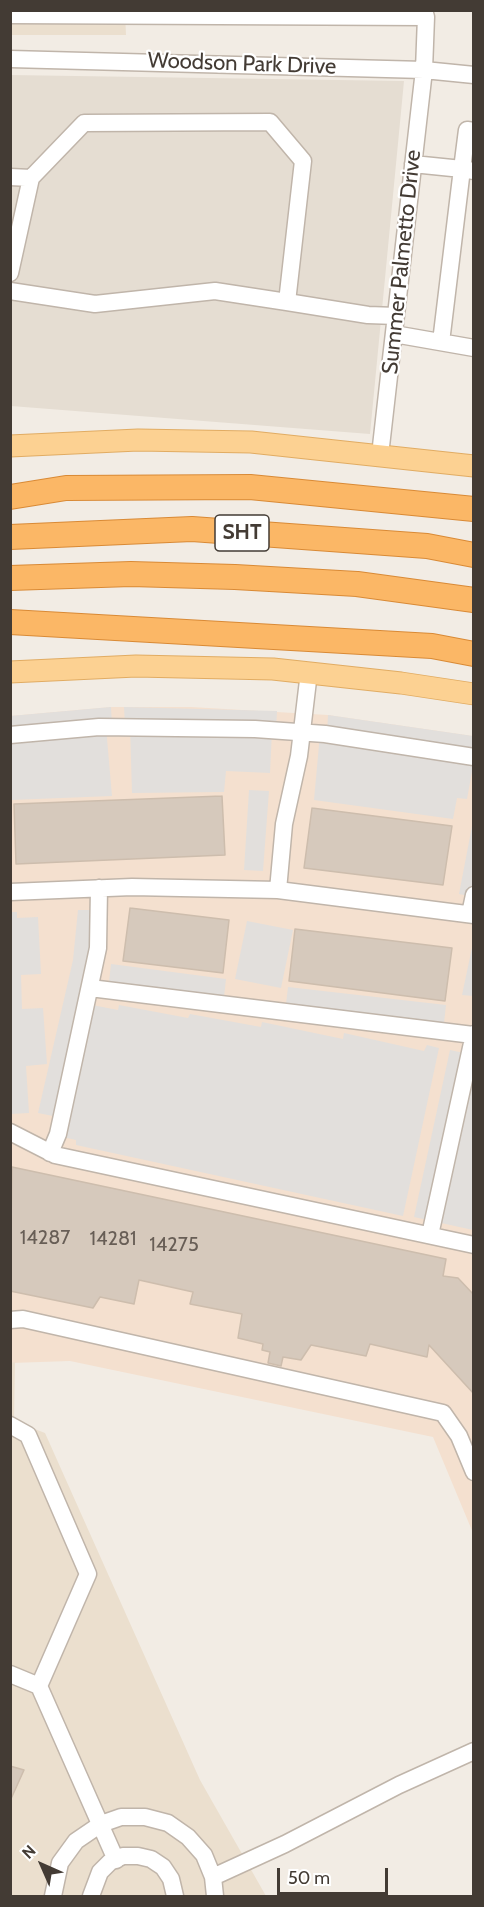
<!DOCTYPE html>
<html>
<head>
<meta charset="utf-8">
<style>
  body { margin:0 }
  #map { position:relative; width:484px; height:1907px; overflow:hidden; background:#f2ece4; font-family:Cabin,sans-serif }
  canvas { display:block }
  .frame { position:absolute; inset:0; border:12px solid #433b34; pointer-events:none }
  .north { position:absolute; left:12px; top:1835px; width:60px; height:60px; -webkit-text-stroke:4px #fff; paint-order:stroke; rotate:315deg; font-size:16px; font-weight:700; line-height:24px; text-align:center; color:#433b34 }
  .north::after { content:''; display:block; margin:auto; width:21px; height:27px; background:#433b34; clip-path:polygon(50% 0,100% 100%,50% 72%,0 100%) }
  .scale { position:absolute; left:277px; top:1868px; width:111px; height:27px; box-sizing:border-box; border:3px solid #433b34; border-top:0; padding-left:8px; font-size:18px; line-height:21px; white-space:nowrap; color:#433b34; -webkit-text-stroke:4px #fff; paint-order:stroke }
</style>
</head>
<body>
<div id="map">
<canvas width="484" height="1907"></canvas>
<div class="frame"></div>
<div class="north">N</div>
<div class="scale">50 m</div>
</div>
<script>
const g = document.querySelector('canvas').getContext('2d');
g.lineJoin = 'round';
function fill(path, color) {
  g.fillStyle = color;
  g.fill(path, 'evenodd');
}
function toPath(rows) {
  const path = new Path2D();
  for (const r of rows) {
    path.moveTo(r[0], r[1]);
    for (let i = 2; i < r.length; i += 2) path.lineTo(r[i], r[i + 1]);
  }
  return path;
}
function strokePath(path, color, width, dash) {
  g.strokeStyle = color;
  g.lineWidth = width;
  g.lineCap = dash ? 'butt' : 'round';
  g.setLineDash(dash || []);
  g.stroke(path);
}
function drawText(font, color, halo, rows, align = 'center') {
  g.font = font + ' Cabin,sans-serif';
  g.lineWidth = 4.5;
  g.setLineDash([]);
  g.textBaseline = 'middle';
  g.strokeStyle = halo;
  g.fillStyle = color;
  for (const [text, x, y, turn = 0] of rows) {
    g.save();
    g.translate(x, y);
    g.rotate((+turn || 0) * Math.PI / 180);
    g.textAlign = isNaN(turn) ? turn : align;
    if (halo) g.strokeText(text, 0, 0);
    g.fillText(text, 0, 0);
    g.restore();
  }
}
fill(toPath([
  [10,75,404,81,370,434,11,406]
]), '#e5ddd2');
fill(toPath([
  [111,707,191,707,328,715,473,736,473,1533,433,1437,70,1361,11,1363,10,716]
]), '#f4e0cf');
fill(toPath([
  [11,11,125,11,126,35,11,35],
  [15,1362,14,1421,45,1433,200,1780,266,1896,11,1896,10,1363]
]), '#ebdfce');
fill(toPath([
  [111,707,112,726,106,727,112,796,11,800,10,716],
  [124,707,277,711,276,731,272,731,270,773,226,771,224,792,132,793,130,726,125,726],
  [328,715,473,736,473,766,467,799,457,798,453,819,314,800,320,734,327,734],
  [249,790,269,791,263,871,244,870],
  [473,821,473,897,459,894],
  [78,910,99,910,87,1004,118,1010,119,1005,188,1018,190,1014,261,1027,262,1022,343,1039,344,1033,424,1051,427,1045,439,1048,403,1216,76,1145,76,1140,49,1134,53,1116,38,1113,73,960],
  [11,912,17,912,17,918,38,917,41,974,21,975,22,1009,43,1008,47,1064,26,1066,29,1113,11,1114],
  [247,921,293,930,281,988,235,979],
  [473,943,473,996,462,995],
  [111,964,226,979,224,997,109,982],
  [288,987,446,1005,444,1023,286,1004],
  [473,1034,473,1230,414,1217,450,1050,469,1054]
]), '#e2dfdc');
const building = toPath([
  [222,796,225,855,16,864,14,804,222,796],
  [312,808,452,826,443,885,304,868,312,808],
  [130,908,229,920,223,973,123,961,130,908],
  [295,929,452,948,445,1001,289,981,295,929],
  [12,1167,446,1259,443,1276,458,1278,474,1295,474,1394,429,1345,427,1357,370,1344,366,1356,311,1345,301,1360,283,1357,281,1366,268,1363,270,1352,262,1350,263,1344,238,1338,242,1314,190,1304,193,1292,139,1280,134,1304,100,1297,93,1308,10,1291,12,1167],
  [10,1766,24,1770,10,1801,10,1766]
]);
fill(building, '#d6c9bc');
strokePath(building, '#cdbdad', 1.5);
const minor = toPath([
  [10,15,426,17],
  [10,59,424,70,474,75],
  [413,164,462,169,467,130,474,131],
  [10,177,31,178,84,123,270,122,303,161,287,302,368,315,396,316],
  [10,273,31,178],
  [10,291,95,304,215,291,287,302],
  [394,334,474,348],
  [441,342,462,169,474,171],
  [380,455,424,70,426,17,424,10],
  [10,735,99,727,255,729,325,734,474,757],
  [278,890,284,824,299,756,309,672],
  [10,892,132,887,278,890,474,915],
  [470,914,474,895],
  [90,988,473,1035],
  [10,1132,55,1155,474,1245],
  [50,1153,58,1134,98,948,99,888],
  [430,1235,474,1034],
  [10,1320,23,1319,443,1413,459,1436,474,1472],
  [10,1425,28,1435,88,1574,39,1686,116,1860],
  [10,1674,39,1686],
  [213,1877,285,1844,399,1785,474,1751],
  [53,1896,60,1863,76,1841,101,1824,121,1817,145,1817,168,1823,188,1837,204,1855,213,1877,215,1896],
  [91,1896,100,1872,110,1862,123,1856,138,1856,151,1859,163,1867,171,1879,175,1896]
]);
const major = toPath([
  [10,446,138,440,251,442,474,466],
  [10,672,136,666,273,669,401,683,474,694]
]);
const highway = toPath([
  [10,497,66,488,250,487,474,509],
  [10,537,192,529,427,546,474,555],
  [10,578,131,574,235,577,357,584,474,600],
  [10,622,432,646,474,654]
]);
strokePath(minor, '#c0b5aa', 19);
strokePath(major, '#e1ac63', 23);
strokePath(highway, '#d98a36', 26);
strokePath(minor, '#fff', 16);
strokePath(major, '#fcd192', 21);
strokePath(highway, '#fbb766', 24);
drawText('20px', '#685e56', null, [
  ["14287",45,1238],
  ["14281",113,1239],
  ["14275",174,1245]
]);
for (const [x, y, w] of [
  [242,533,54]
]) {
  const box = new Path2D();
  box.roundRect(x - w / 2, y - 18, w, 36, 4.5);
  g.fillStyle = '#fff';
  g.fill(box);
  strokePath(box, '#433b34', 1.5);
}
drawText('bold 21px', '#433b34', null, [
  ["SHT",242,533]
]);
drawText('22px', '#433b34', '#fff', [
  ["Woodson Park Drive",242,64,2],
  ["Summer Palmetto Drive",402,262,-84]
]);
</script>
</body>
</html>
